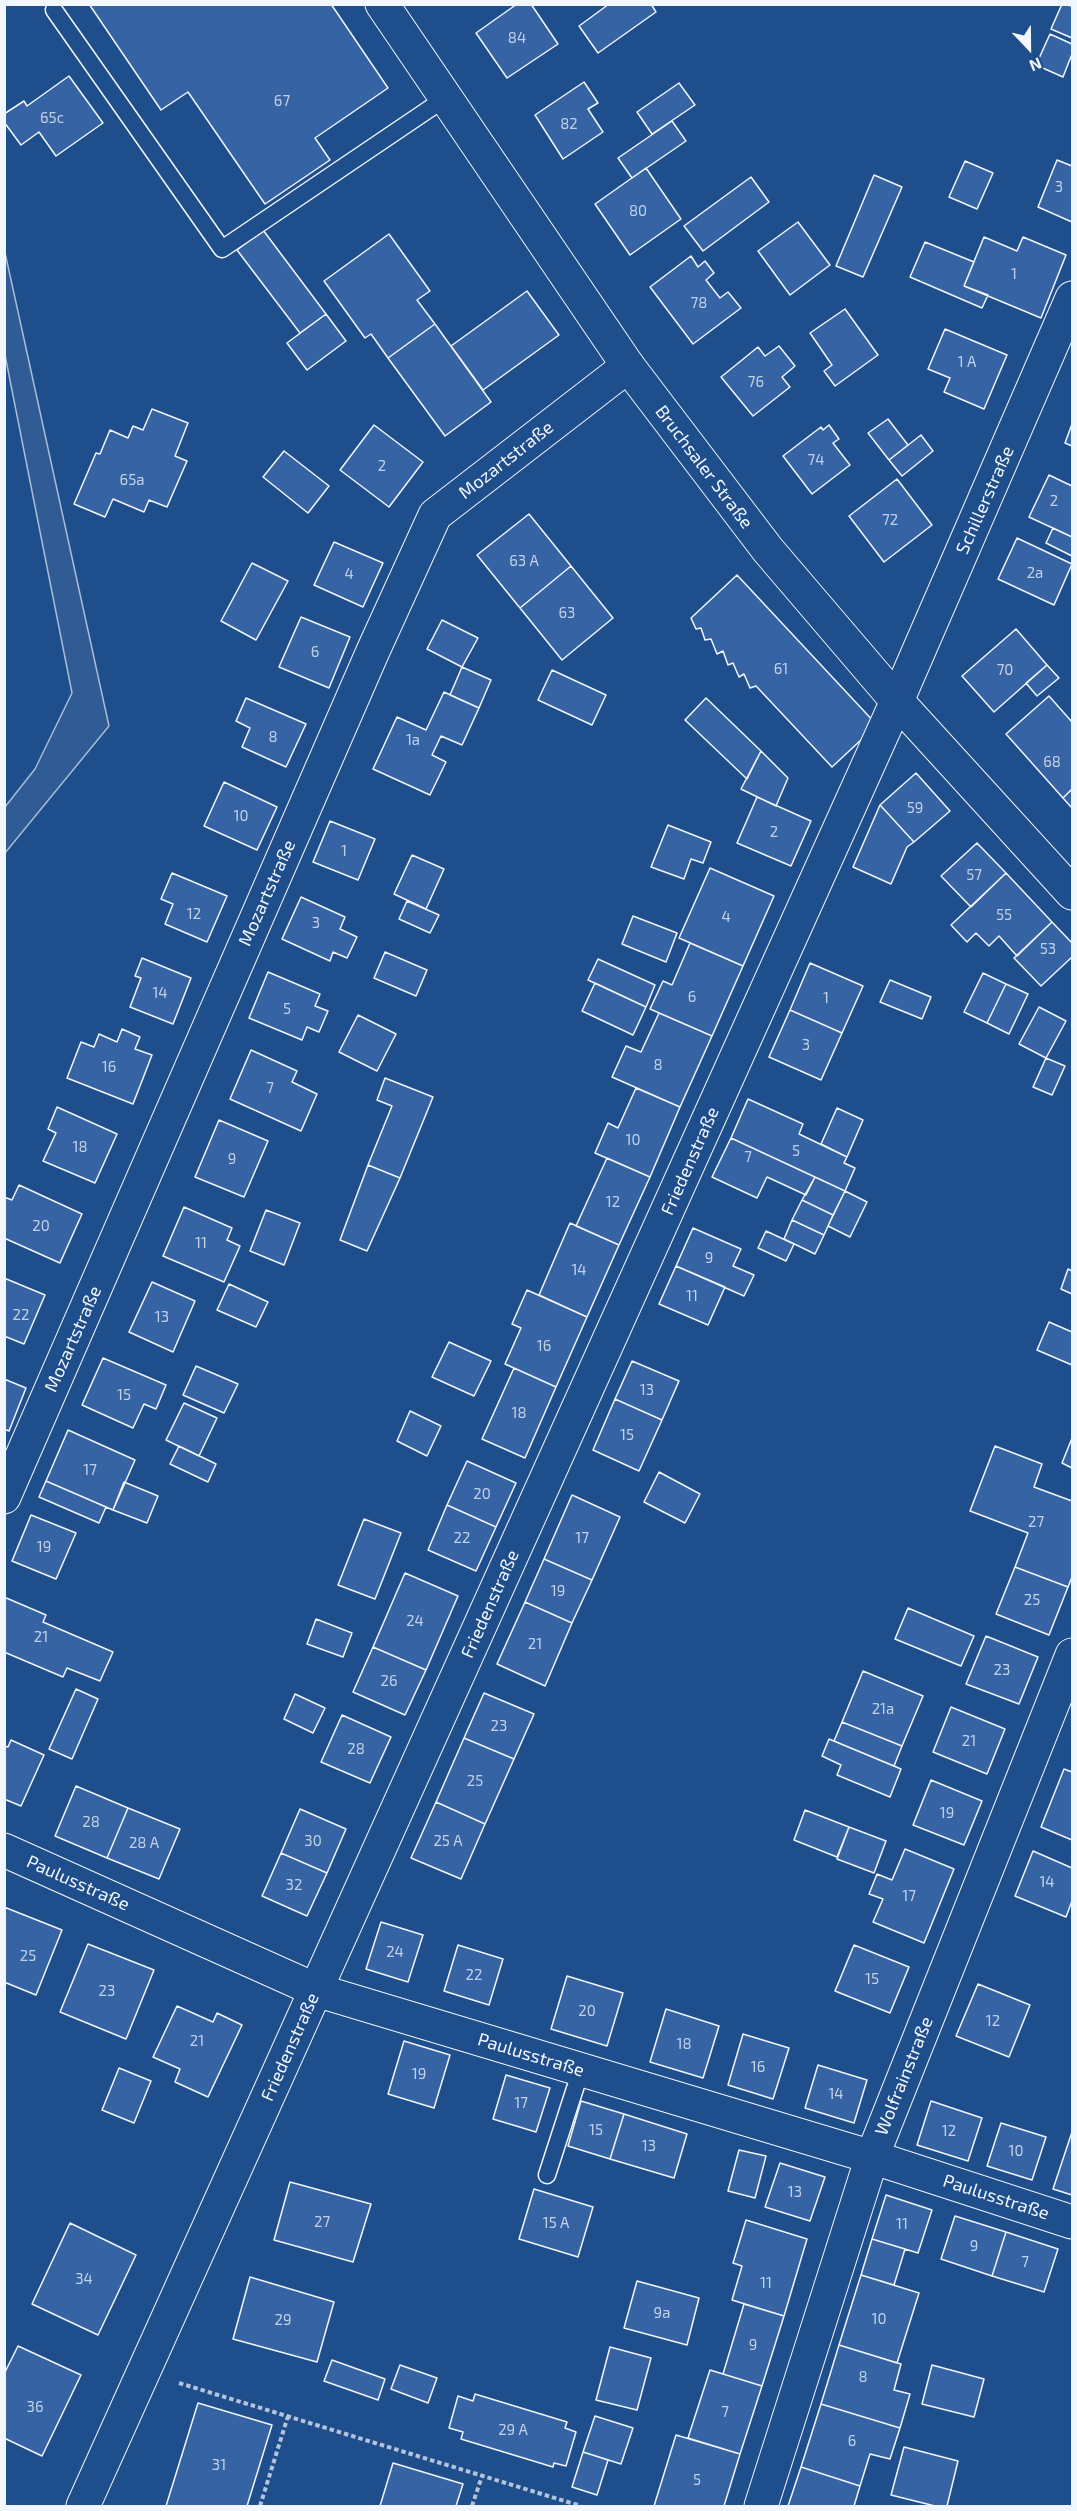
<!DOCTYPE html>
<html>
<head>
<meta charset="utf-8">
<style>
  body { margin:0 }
  #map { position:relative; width:1077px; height:2511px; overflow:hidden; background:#1f4e8c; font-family:"Exo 2",sans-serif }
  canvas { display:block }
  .frame { position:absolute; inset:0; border:6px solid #f2f6ff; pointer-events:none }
  .north { position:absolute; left:999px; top:18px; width:60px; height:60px; -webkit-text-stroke:4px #1f4e8c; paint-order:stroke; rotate:158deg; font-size:16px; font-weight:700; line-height:24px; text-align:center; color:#f2f6ff }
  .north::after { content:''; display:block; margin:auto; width:21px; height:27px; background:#f2f6ff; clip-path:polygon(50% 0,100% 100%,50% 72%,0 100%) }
</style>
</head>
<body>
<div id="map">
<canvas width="1077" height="2511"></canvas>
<div class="frame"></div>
<div class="north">N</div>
</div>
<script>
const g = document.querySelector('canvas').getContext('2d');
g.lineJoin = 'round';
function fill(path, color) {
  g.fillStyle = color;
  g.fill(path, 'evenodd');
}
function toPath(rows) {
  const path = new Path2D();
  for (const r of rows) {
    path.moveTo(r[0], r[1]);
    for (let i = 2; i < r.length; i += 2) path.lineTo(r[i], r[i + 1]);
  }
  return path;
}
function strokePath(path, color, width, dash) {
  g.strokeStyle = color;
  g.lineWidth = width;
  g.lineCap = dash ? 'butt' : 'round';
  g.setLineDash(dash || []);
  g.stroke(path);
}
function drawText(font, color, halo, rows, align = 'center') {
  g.font = font + ' "Exo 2",sans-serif';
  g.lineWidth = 4.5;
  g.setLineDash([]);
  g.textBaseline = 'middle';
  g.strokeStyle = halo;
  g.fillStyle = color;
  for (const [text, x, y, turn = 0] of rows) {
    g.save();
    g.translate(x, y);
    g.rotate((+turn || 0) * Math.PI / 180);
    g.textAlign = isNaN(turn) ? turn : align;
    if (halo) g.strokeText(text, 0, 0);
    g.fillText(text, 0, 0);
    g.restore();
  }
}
const green = toPath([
  [4,248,109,726,5,853,5,807,35,769,72,693,5,355,4,248]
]);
fill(green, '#305b95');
strokePath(green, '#a8bbd7', 1.5);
const building = toPath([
  [89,4,331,4,388,88,315,138,330,160,265,204,188,92,161,110,89,4],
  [517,4,531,4,558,44,507,78,476,33,517,4],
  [609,4,651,4,656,12,598,53,579,26,609,4],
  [1062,4,1072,6,1072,38,1051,29,1062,4],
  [1050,34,1072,44,1072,54,1063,77,1036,65,1050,34],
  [69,76,103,123,56,156,39,132,21,145,4,122,4,114,24,101,27,106,69,76],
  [584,82,598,103,588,109,603,132,563,159,535,115,584,82],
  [679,83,695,105,652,134,637,112,679,83],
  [672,121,686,141,632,178,618,158,672,121],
  [1057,160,1072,166,1072,222,1038,207,1057,160],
  [965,161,993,173,977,209,949,197,965,161],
  [646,168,681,219,630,255,595,204,646,168],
  [874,175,902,187,863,277,836,266,874,175],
  [751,177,769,202,703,251,684,226,751,177],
  [798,222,830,265,790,295,758,251,798,222],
  [263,230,326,314,300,333,237,250,263,230],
  [389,234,430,291,417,300,435,324,388,358,371,334,365,338,324,281,389,234],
  [984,237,1017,251,1023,237,1066,255,1041,318,964,286,984,237],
  [925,242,974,262,964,286,988,295,982,308,910,277,925,242],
  [691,256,698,267,705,261,714,273,706,280,720,298,728,292,741,308,693,344,650,287,691,256],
  [527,291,559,335,483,390,451,346,527,291],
  [845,309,878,355,835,386,824,371,832,365,810,333,845,309],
  [326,314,346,341,307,370,287,343,326,314],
  [435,324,491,402,445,436,388,358,435,324],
  [945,329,1007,355,984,409,944,392,950,378,928,369,945,329],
  [779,346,795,366,782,377,790,387,753,416,721,377,758,347,765,356,779,346],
  [152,409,188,423,175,456,187,461,167,507,149,500,144,512,113,499,105,517,74,504,96,453,100,454,110,430,128,438,133,426,143,430,152,409],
  [888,419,908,445,889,460,868,433,888,419],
  [1072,424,1072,446,1065,443,1072,424],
  [374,425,423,462,389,507,340,470,374,425],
  [829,425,839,439,833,443,850,465,812,494,783,456,821,427,823,430,829,425],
  [921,435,933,451,902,476,889,460,921,435],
  [284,451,329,486,308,513,263,477,284,451],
  [1049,475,1072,486,1072,537,1029,517,1049,475],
  [897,479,932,525,884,562,849,516,897,479],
  [529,514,571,566,520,608,477,555,529,514],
  [1053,528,1072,537,1072,556,1046,543,1053,528],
  [1017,538,1072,564,1054,605,998,579,1017,538],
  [334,542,383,563,363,607,314,585,334,542],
  [252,563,288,581,256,640,221,621,252,563],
  [571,566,613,618,562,660,520,608,571,566],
  [737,575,877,725,832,767,756,686,750,688,744,674,739,677,733,663,728,665,723,651,717,654,711,639,705,640,701,628,696,629,691,618,737,575],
  [301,617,350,637,329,688,279,667,301,617],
  [442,620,478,638,462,667,427,649,442,620],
  [1016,629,1047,665,994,712,962,676,1016,629],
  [1047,665,1059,678,1037,696,1026,683,1047,665],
  [462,667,491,680,479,708,450,695,462,667],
  [552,670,606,695,592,725,538,700,552,670],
  [444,692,479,708,462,745,441,736,432,755,446,762,430,795,373,769,397,717,426,730,444,692],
  [1049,696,1072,722,1072,789,1063,798,1006,734,1049,696],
  [246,698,306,724,286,767,242,747,250,728,236,721,246,698],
  [706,698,761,751,747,779,685,720,706,698],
  [761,751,788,778,776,806,741,789,761,751],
  [916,773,950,811,914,842,880,805,916,773],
  [224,782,277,807,257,850,204,826,224,782],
  [1072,789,1072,808,1063,798,1072,789],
  [757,797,811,821,791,866,737,843,757,797],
  [880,805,914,842,907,847,891,884,853,867,880,805],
  [330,821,375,839,358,880,313,862,330,821],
  [668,825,711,842,703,863,691,859,684,879,651,867,668,825],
  [977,843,1006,873,971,907,941,876,977,843],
  [412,855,444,869,426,909,394,894,412,855],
  [710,868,774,896,743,966,679,938,710,868],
  [172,873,227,896,207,942,165,924,173,904,161,899,172,873],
  [1006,873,1052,922,1017,956,999,936,989,946,976,933,967,942,951,925,1006,873],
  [301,897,345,917,340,929,357,937,347,958,333,952,330,961,282,939,301,897],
  [407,901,439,915,430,933,399,919,407,901],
  [633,916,677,933,666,962,622,944,633,916],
  [1052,922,1072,943,1072,957,1041,986,1014,958,1052,922],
  [690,943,743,966,712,1036,650,1009,663,981,672,985,690,943],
  [385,952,427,970,416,996,374,978,385,952],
  [142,958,191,978,173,1024,130,1007,141,978,135,976,142,958],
  [598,959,655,985,646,1007,588,980,598,959],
  [810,963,863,986,842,1033,790,1010,810,963],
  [268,972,320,994,315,1006,328,1011,319,1032,307,1027,302,1040,249,1018,268,972],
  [983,973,1006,984,987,1023,964,1012,983,973],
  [890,980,931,997,922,1019,880,1002,890,980],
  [595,983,646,1007,633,1035,582,1011,595,983],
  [1006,984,1028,994,1009,1034,987,1023,1006,984],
  [1039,1007,1066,1021,1046,1058,1019,1044,1039,1007],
  [790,1010,842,1033,821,1080,769,1057,790,1010],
  [659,1013,712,1036,680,1107,612,1077,626,1046,641,1052,659,1013],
  [358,1015,396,1034,377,1071,339,1052,358,1015],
  [122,1029,140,1037,135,1049,152,1055,133,1104,67,1078,81,1042,94,1047,99,1034,117,1042,122,1029],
  [251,1050,297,1071,292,1082,317,1094,301,1131,230,1099,251,1050],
  [1046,1058,1065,1066,1052,1095,1033,1087,1046,1058],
  [385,1078,433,1097,400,1178,368,1165,392,1106,377,1100,385,1078],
  [636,1088,680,1107,650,1177,595,1153,608,1123,618,1128,636,1088],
  [748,1099,803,1124,799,1134,847,1157,844,1163,855,1168,845,1191,731,1138,748,1099],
  [57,1107,117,1134,95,1183,43,1161,56,1133,48,1129,57,1107],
  [837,1108,863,1120,847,1157,821,1144,837,1108],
  [219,1120,268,1141,244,1197,195,1177,219,1120],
  [731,1138,815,1177,806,1195,767,1177,757,1198,712,1177,731,1138],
  [607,1158,650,1177,619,1245,576,1226,607,1158],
  [368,1165,400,1178,367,1251,340,1240,368,1165],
  [815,1177,845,1191,833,1215,802,1200,815,1177],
  [19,1185,82,1214,60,1263,4,1238,4,1197,12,1200,19,1185],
  [845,1191,867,1202,850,1237,828,1226,845,1191],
  [802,1200,833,1215,824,1235,792,1220,802,1200],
  [184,1207,232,1228,227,1240,240,1246,224,1282,163,1256,184,1207],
  [266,1210,300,1223,284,1265,250,1251,266,1210],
  [792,1220,824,1235,815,1254,784,1239,792,1220],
  [570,1223,619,1245,587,1317,539,1295,570,1223],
  [693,1228,741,1249,733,1266,754,1275,744,1296,676,1266,693,1228],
  [766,1231,794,1244,786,1261,758,1248,766,1231],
  [676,1266,725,1287,708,1325,659,1304,676,1266],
  [1068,1269,1072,1271,1072,1294,1061,1289,1068,1269],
  [4,1278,45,1295,24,1344,4,1336,4,1278],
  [152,1282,195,1301,173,1352,129,1332,152,1282],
  [229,1284,268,1302,256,1327,217,1310,229,1284],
  [527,1290,587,1317,556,1387,505,1364,521,1328,512,1324,527,1290],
  [1049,1322,1072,1332,1072,1365,1037,1350,1049,1322],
  [449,1342,491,1361,474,1396,432,1377,449,1342],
  [103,1358,166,1385,156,1409,144,1404,133,1428,82,1405,103,1358],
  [632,1361,679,1381,662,1420,615,1399,632,1361],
  [196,1366,238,1384,224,1413,183,1395,196,1366],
  [514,1368,556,1387,525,1458,482,1439,514,1368],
  [4,1379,26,1388,9,1431,4,1429,4,1379],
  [615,1399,662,1420,639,1471,593,1450,615,1399],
  [184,1403,217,1418,199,1456,166,1440,184,1403],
  [410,1411,441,1426,427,1456,397,1441,410,1411],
  [68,1430,135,1460,113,1510,46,1481,68,1430],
  [1072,1438,1072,1468,1062,1463,1072,1438],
  [179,1446,216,1464,208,1482,170,1464,179,1446],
  [995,1446,1042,1464,1034,1487,1072,1501,1072,1577,1068,1587,1015,1567,1028,1533,970,1511,995,1446],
  [467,1461,516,1483,496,1527,447,1505,467,1461],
  [659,1472,700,1494,685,1523,644,1502,659,1472],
  [46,1481,106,1507,99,1523,39,1497,46,1481],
  [124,1482,158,1496,147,1523,113,1510,124,1482],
  [572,1495,620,1517,592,1580,544,1559,572,1495],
  [447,1505,496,1527,476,1571,428,1550,447,1505],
  [31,1515,76,1533,56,1579,12,1561,31,1515],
  [364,1519,401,1533,375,1599,338,1585,364,1519],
  [544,1559,592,1580,572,1623,525,1602,544,1559],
  [1015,1567,1068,1587,1049,1635,996,1614,1015,1567],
  [405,1573,458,1596,426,1670,373,1647,405,1573],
  [4,1597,46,1615,43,1622,113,1652,100,1681,67,1668,63,1677,4,1652,4,1597],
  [525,1602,572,1623,545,1686,497,1664,525,1602],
  [908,1608,974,1636,961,1666,895,1639,908,1608],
  [316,1619,352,1633,343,1657,307,1644,316,1619],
  [986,1636,1038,1657,1019,1704,966,1684,986,1636],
  [373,1647,426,1670,405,1715,353,1692,373,1647],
  [863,1671,923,1696,902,1746,842,1722,863,1671],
  [76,1689,98,1699,72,1759,49,1749,76,1689],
  [484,1693,534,1714,514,1759,464,1738,484,1693],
  [295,1694,325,1708,313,1733,284,1719,295,1694],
  [951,1707,1005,1729,987,1774,933,1752,951,1707],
  [342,1715,391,1737,370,1783,321,1762,342,1715],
  [842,1722,902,1746,894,1766,834,1741,842,1722],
  [464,1738,514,1759,485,1824,436,1802,464,1738],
  [829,1739,901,1769,890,1797,837,1775,841,1765,822,1756,829,1739],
  [11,1740,44,1755,21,1806,4,1799,4,1746,8,1747,11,1740],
  [1064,1769,1072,1772,1072,1840,1041,1827,1064,1769],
  [931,1780,982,1801,964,1845,913,1825,931,1780],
  [76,1786,128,1808,107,1858,55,1836,76,1786],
  [436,1802,485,1824,461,1879,411,1858,436,1802],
  [128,1808,180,1829,159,1879,107,1858,128,1808],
  [300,1809,346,1829,327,1873,281,1853,300,1809],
  [805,1810,849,1827,837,1857,794,1840,805,1810],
  [849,1827,886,1841,874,1873,837,1859,849,1827],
  [905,1849,954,1869,924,1943,873,1922,883,1899,869,1894,877,1874,892,1880,905,1849],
  [1033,1851,1072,1868,1072,1901,1066,1917,1015,1896,1033,1851],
  [281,1853,327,1873,307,1916,262,1896,281,1853],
  [4,1907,62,1930,36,1995,4,1982,4,1907],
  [381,1922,423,1935,408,1982,366,1969,381,1922],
  [88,1944,154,1970,126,2039,60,2012,88,1944],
  [458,1945,503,1959,489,2005,444,1991,458,1945],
  [854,1945,909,1967,890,2013,835,1991,854,1945],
  [567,1976,623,1993,607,2046,551,2029,567,1976],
  [978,1984,1030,2005,1009,2057,956,2036,978,1984],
  [177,2006,213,2022,217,2013,242,2025,208,2097,175,2082,180,2069,153,2057,177,2006],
  [666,2009,719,2026,703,2078,650,2062,666,2009],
  [743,2034,789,2048,773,2099,728,2085,743,2034],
  [404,2041,450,2055,434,2108,388,2094,404,2041],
  [818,2065,867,2080,854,2123,805,2108,818,2065],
  [119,2068,151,2081,134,2123,102,2110,119,2068],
  [506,2075,550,2088,536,2132,493,2119,506,2075],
  [581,2101,624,2114,610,2159,568,2146,581,2101],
  [931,2101,982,2118,968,2161,917,2145,931,2101],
  [624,2114,687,2134,674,2178,610,2159,624,2114],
  [1001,2123,1046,2137,1032,2180,987,2166,1001,2123],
  [1072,2132,1072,2195,1053,2189,1072,2132],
  [739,2150,766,2156,755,2198,728,2191,739,2150],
  [780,2163,825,2177,810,2221,765,2207,780,2163],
  [290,2182,371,2204,353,2262,274,2240,290,2182],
  [534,2189,593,2207,578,2257,519,2239,534,2189],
  [886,2195,932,2210,918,2253,872,2239,886,2195],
  [955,2216,1006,2232,992,2276,941,2259,955,2216],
  [746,2220,807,2239,784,2316,732,2300,742,2266,733,2263,746,2220],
  [70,2223,136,2255,98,2335,32,2304,70,2223],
  [1006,2232,1058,2249,1044,2292,992,2276,1006,2232],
  [872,2239,905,2249,894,2285,861,2275,872,2239],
  [861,2275,919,2293,897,2363,839,2345,861,2275],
  [250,2277,334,2302,317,2362,233,2339,250,2277],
  [637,2281,699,2298,687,2345,624,2328,637,2281],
  [744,2304,784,2316,762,2386,723,2374,744,2304],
  [839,2345,901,2364,894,2390,910,2394,900,2428,821,2404,839,2345],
  [18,2346,81,2375,42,2456,4,2438,4,2374,18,2346],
  [610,2347,651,2358,637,2410,596,2400,610,2347],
  [332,2360,385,2379,378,2400,324,2381,332,2360],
  [400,2365,437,2378,428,2403,391,2389,400,2365],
  [932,2365,984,2379,974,2417,922,2404,932,2365],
  [710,2370,762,2386,740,2454,688,2438,710,2370],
  [475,2394,567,2422,565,2428,576,2432,566,2466,554,2463,553,2467,461,2439,463,2432,449,2428,458,2396,473,2401,475,2394],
  [198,2403,272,2425,247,2506,166,2506,198,2403],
  [821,2404,900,2428,890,2459,870,2454,860,2486,801,2467,821,2404],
  [595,2416,633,2428,621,2464,583,2452,595,2416],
  [676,2435,740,2454,724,2506,654,2506,676,2435],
  [904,2447,958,2461,947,2506,935,2506,891,2495,904,2447],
  [583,2452,608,2460,597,2495,572,2487,583,2452],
  [393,2463,463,2484,456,2506,380,2506,393,2463],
  [801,2467,860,2486,854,2506,788,2506,801,2467]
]);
fill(building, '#3563a3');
strokePath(building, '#f2f6ff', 1.5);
const lane = toPath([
  [54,10,222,249,444,99],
  [547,2175,581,2070]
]);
const street = toPath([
  [4,1497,373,651,435,515,628,366],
  [4,1850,316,1990,872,2157,1072,2222],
  [83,2506,897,701,1072,298],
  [761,2506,872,2157,1072,1655]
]);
const secondary = toPath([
  [382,4,628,366,768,550,897,701,1072,893]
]);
strokePath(lane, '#f2f6ff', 19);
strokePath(street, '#f2f6ff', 35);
strokePath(secondary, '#f2f6ff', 35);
strokePath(toPath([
  [179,2383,581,2506],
  [260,2506,288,2416],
  [472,2506,482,2476]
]), '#b3c4dc', 4, [4.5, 3]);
strokePath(lane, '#1f4e8c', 16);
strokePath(street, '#1f4e8c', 33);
strokePath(secondary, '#1f4e8c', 33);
drawText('15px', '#c3d1e8', null, [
  ["84",517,38],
  ["67",282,101],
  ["65c",52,118],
  ["82",569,124],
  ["3",1059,187],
  ["80",638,211],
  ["1",1014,274],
  ["78",699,303],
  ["1 A",967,362],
  ["76",756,382],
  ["74",816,460],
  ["2",382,466],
  ["65a",132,480],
  ["2",1054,501],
  ["72",890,520],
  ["63 A",524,561],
  ["2a",1035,573],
  ["4",349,574],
  ["63",567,613],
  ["6",315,652],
  ["61",781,669],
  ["70",1005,670],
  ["8",273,737],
  ["1a",413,740],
  ["68",1052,762],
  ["59",915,808],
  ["10",241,816],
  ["2",774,832],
  ["1",344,851],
  ["57",974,875],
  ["12",194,914],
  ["55",1004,915],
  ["4",726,917],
  ["3",316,923],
  ["53",1048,949],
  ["14",160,993],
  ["6",692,997],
  ["1",826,998],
  ["5",287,1009],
  ["3",806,1045],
  ["8",658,1065],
  ["16",109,1067],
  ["7",270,1088],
  ["10",633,1140],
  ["18",80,1147],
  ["5",796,1151],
  ["7",748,1157],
  ["9",232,1159],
  ["12",613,1202],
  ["20",41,1226],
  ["11",201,1243],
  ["9",709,1258],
  ["14",579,1270],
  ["11",692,1296],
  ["22",21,1315],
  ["13",162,1317],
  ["16",544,1346],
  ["13",647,1390],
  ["15",124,1395],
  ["18",519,1413],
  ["15",627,1435],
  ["17",90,1470],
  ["20",482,1494],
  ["27",1036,1522],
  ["22",462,1538],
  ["17",582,1538],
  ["19",44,1547],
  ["19",558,1591],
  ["25",1032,1600],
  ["24",415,1621],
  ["21",41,1637],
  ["21",535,1644],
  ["23",1002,1670],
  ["26",389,1681],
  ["21a",883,1709],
  ["23",499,1726],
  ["21",969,1741],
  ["28",356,1749],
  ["25",475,1781],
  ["19",947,1813],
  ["28",91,1822],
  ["30",313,1841],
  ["25 A",448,1841],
  ["28 A",144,1843],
  ["14",1047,1882],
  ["32",294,1885],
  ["17",909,1896],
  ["24",395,1952],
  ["25",28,1956],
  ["22",474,1975],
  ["15",872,1979],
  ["23",107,1991],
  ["20",587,2011],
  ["12",993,2021],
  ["21",197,2041],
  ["18",684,2044],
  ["16",758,2067],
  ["19",419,2074],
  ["14",836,2094],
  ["17",521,2103],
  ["15",596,2130],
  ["12",949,2131],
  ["13",649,2146],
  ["10",1016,2151],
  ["13",795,2192],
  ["27",322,2222],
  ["15 A",556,2223],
  ["11",902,2224],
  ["9",974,2246],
  ["7",1025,2262],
  ["34",84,2279],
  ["11",766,2283],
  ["9a",662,2313],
  ["10",879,2319],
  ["29",283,2320],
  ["9",753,2345],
  ["8",863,2377],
  ["36",35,2407],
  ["7",725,2412],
  ["29 A",513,2430],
  ["6",852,2441],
  ["31",219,2465],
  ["5",697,2480]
]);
drawText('18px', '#f2f6ff', '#1f4e8c', [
  ["Mozartstraße",506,460,-38],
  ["Bruchsaler Straße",704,467,53],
  ["Schillerstraße",985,500,-66],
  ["Mozartstraße",267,893,-66],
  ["Friedenstraße",690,1161,-66],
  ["Mozartstraße",73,1339,-66],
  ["Friedenstraße",490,1604,-66],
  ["Paulusstraße",78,1883,24],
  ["Friedenstraße",290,2047,-66],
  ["Paulusstraße",531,2055,17],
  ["Wolfrainstraße",904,2076,-68],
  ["Paulusstraße",996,2197,18]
]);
</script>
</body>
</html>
